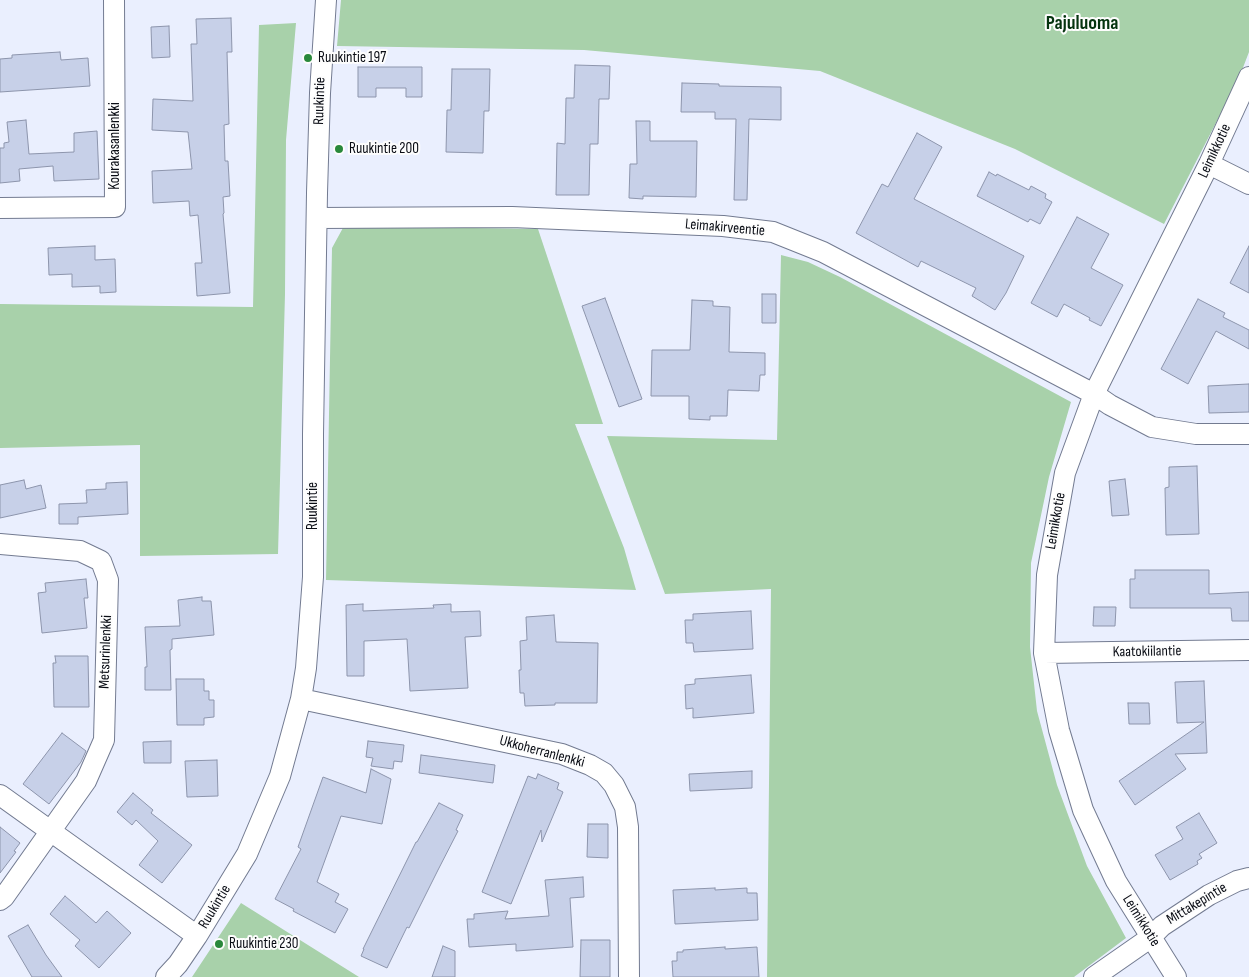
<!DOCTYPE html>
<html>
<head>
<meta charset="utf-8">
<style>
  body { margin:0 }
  canvas { display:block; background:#eaeffe }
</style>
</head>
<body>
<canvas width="1249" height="977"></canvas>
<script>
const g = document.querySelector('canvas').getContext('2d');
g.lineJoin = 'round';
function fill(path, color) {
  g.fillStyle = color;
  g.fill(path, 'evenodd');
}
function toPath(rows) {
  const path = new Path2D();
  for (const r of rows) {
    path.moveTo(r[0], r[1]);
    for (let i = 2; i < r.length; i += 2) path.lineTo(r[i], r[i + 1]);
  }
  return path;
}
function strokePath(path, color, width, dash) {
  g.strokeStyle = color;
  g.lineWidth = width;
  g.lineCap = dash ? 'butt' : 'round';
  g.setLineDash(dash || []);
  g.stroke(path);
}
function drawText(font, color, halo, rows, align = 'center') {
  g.font = font + ' "Sofia Sans Condensed",sans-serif';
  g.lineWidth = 4;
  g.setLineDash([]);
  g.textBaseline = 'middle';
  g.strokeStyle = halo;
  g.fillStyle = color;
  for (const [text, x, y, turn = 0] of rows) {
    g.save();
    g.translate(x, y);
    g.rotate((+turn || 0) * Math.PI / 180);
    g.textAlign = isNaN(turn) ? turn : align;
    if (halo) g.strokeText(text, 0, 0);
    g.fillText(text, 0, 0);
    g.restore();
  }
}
fill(toPath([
  [341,0,1249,0,1249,52,1239,78,1164,224,1015,149,820,71,584,50,337,46],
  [296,23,286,140,285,294,278,554,140,556,140,445,0,448,0,304,253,307,259,25],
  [344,226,538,229,603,424,575,424,624,548,636,590,326,580,332,248],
  [781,255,808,262,840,277,1071,402,1049,477,1031,563,1030,647,1037,711,1057,785,1087,866,1126,938,1074,977,767,977,771,589,665,594,607,436,777,440],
  [241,903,359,977,360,977,192,977]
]), '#a8d1aa');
const building = toPath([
  [231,18,232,52,227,52,229,124,224,125,225,161,228,161,230,196,223,197,224,213,223,214,230,293,197,296,195,263,202,263,198,215,190,216,189,201,153,203,152,171,192,169,188,132,152,130,153,99,193,101,191,44,197,44,196,19,231,18],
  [169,26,170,57,152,58,151,27,169,26],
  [60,52,61,60,88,58,90,86,0,92,0,59,12,58,12,55,60,52],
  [575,65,610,66,609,99,599,99,598,144,590,144,589,195,556,195,557,143,565,144,566,98,574,98,575,65],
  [358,67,422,67,422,97,406,97,406,88,376,88,376,97,358,97,358,67],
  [452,69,490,69,489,111,484,111,483,153,446,152,447,110,451,110,452,69],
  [682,83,719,84,719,86,781,87,781,120,749,119,747,200,734,200,736,119,715,119,715,112,681,112,682,83],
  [26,120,29,154,74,152,74,133,97,131,99,179,54,181,53,166,19,169,20,181,0,183,0,148,4,148,4,143,9,142,7,122,26,120],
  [636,121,650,121,650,141,697,141,696,197,643,196,643,199,629,198,630,164,637,164,636,121],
  [917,133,942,147,914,199,1024,256,1006,293,995,310,972,296,976,288,921,261,918,267,856,233,882,184,888,187,917,133],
  [989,172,996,176,997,174,1029,190,1031,186,1046,194,1045,198,1052,202,1040,224,1030,219,1028,222,977,196,989,172],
  [1077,217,1109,234,1091,268,1123,285,1101,326,1089,320,1090,318,1064,304,1057,317,1031,303,1077,217],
  [95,246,95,260,115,259,116,292,100,293,100,286,72,287,72,274,49,275,48,248,95,246],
  [1249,246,1249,293,1230,283,1249,246],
  [762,294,776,294,776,323,762,323,762,294],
  [605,298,642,399,619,407,582,306,605,298],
  [1198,299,1225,313,1223,317,1249,330,1249,349,1216,331,1188,384,1161,369,1198,299],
  [692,300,713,301,713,306,730,307,729,352,765,353,765,375,760,375,759,391,728,390,727,416,710,416,710,420,689,419,689,396,651,396,652,350,690,350,692,300],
  [1249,384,1249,412,1209,413,1208,386,1249,384],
  [1197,466,1199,534,1166,535,1165,488,1169,487,1169,467,1197,466],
  [1125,479,1129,515,1112,516,1109,481,1125,479],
  [24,480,26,489,41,485,46,508,0,518,0,485,24,480],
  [127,482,128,514,78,517,78,524,59,524,59,504,87,503,86,490,106,489,106,483,127,482],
  [1135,570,1209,570,1209,594,1249,592,1249,621,1232,621,1231,608,1130,608,1130,579,1135,579,1135,570],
  [86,579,88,598,84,598,87,628,42,633,38,593,46,592,45,583,86,579],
  [202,597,202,601,211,601,214,635,172,639,172,649,170,650,171,690,145,690,145,667,147,667,145,627,180,626,178,600,202,597],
  [363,604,363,611,434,608,433,605,451,604,451,612,480,611,481,636,465,637,468,688,410,691,407,639,364,641,364,676,347,676,346,605,363,604],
  [1094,607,1116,607,1115,626,1093,626,1094,607],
  [751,611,753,649,694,652,693,643,686,643,685,620,693,620,693,614,751,611],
  [554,615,556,642,598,643,597,703,555,703,555,705,525,706,524,693,520,693,519,670,521,670,520,641,527,640,526,617,554,615],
  [55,656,88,656,89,707,54,707,53,663,56,663,55,656],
  [751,675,754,713,693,718,693,708,686,709,685,685,695,684,695,679,751,675],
  [176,679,204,679,204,691,209,691,209,700,214,700,214,717,204,718,204,725,177,725,176,679],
  [1204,681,1207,753,1175,754,1186,769,1135,805,1119,781,1204,722,1177,723,1175,682,1204,681],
  [1128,703,1149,703,1150,724,1129,724,1128,703],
  [62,733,86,751,81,762,49,804,23,784,62,733],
  [171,741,171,763,144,763,143,742,171,741],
  [368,741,404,745,402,762,394,761,393,769,371,766,373,758,366,757,368,741],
  [421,755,495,765,493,783,419,773,421,755],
  [217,760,218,796,187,797,185,761,217,760],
  [371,769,391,779,382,824,341,816,317,882,339,894,335,902,348,909,335,933,293,911,294,909,275,899,301,849,298,847,323,777,366,793,371,769],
  [752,771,752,788,690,791,689,774,752,771],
  [538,774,559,783,557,789,563,792,542,842,541,830,511,904,482,892,528,776,536,779,538,774],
  [133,793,153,810,151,813,192,845,162,883,139,865,158,841,136,820,132,825,117,812,133,793],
  [439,803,463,815,456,830,458,831,438,870,409,928,407,927,387,968,361,956,364,949,363,949,416,842,417,842,439,803],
  [1199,813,1217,843,1199,854,1202,858,1197,861,1198,864,1170,880,1155,855,1183,839,1176,827,1199,813],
  [588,824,608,824,608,858,587,857,588,824],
  [0,827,20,843,14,851,16,852,0,873,0,827],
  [583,877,584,897,570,898,573,947,516,951,516,944,469,947,467,919,474,919,474,914,508,911,505,919,549,916,545,880,583,877],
  [715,888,715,890,747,888,747,893,757,893,758,920,675,924,673,890,715,888],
  [65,896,96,923,107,911,131,933,99,968,75,946,80,940,50,914,65,896],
  [28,925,46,955,62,977,32,977,8,936,28,925],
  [581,940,610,940,610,977,580,977,581,940],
  [443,946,455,951,455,977,432,977,443,946],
  [725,947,725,949,757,947,759,977,673,977,672,961,677,961,677,952,683,952,683,950,725,947]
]);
fill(building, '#c7d0e8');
strokePath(building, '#8d95ac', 1);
const minor = toPath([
  [1209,164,1249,184],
  [0,208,115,207,114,0],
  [317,218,512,217,723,226,773,232,823,252,1094,394,1110,405,1152,427,1196,434,1249,434],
  [0,544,80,551,101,561,108,580,104,740,86,781,4,897,0,900],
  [1044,653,1249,650],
  [301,699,562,754,590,765,604,773,614,785,625,807,628,827,629,977],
  [0,795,197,936],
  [166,977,178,964,197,936,247,854,280,776,301,699,306,668,313,577,313,434,317,193,320,93,326,0],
  [1094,977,1150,938,1162,926,1209,895,1237,881,1249,878],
  [1176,977,1116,881,1083,810,1059,730,1044,653,1047,575,1065,473,1094,394,1209,164,1249,77]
]);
strokePath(minor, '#737b91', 22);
strokePath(minor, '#fff', 20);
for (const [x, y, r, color] of [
  [308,58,5,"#29883b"],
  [339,149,5,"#29883b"],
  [219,944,5,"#29883b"]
]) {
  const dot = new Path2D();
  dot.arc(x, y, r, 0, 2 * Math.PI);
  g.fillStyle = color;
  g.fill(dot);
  strokePath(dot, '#fdfdfd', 2);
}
drawText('15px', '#090c14', '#fdfdfd', [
  ["Ruukintie 197",318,58],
  ["Ruukintie 200",349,149],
  ["Ruukintie 230",229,944]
], 'left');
drawText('15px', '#090c14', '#fdfdfd', [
  ["Ruukintie",320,101,-88],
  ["Kourakasanlenkki",115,146,-90],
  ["Leimikkotie",1215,151,-65],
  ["Leimakirveentie",725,228,5],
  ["Ruukintie",313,506,-90],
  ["Leimikkotie",1056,521,-80],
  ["Metsurinlenkki",106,652,-88],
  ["Kaatokiilantie",1147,652,-1],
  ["Ukkoherranlenkki",542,752,15],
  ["Mittakepintie",1197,904,-31],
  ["Ruukintie",215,907,-59],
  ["Leimikkotie",1141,921,58]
]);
drawText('bold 20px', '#05340f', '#fdfdfd', [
  ["Pajuluoma",1082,24]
]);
</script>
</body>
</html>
